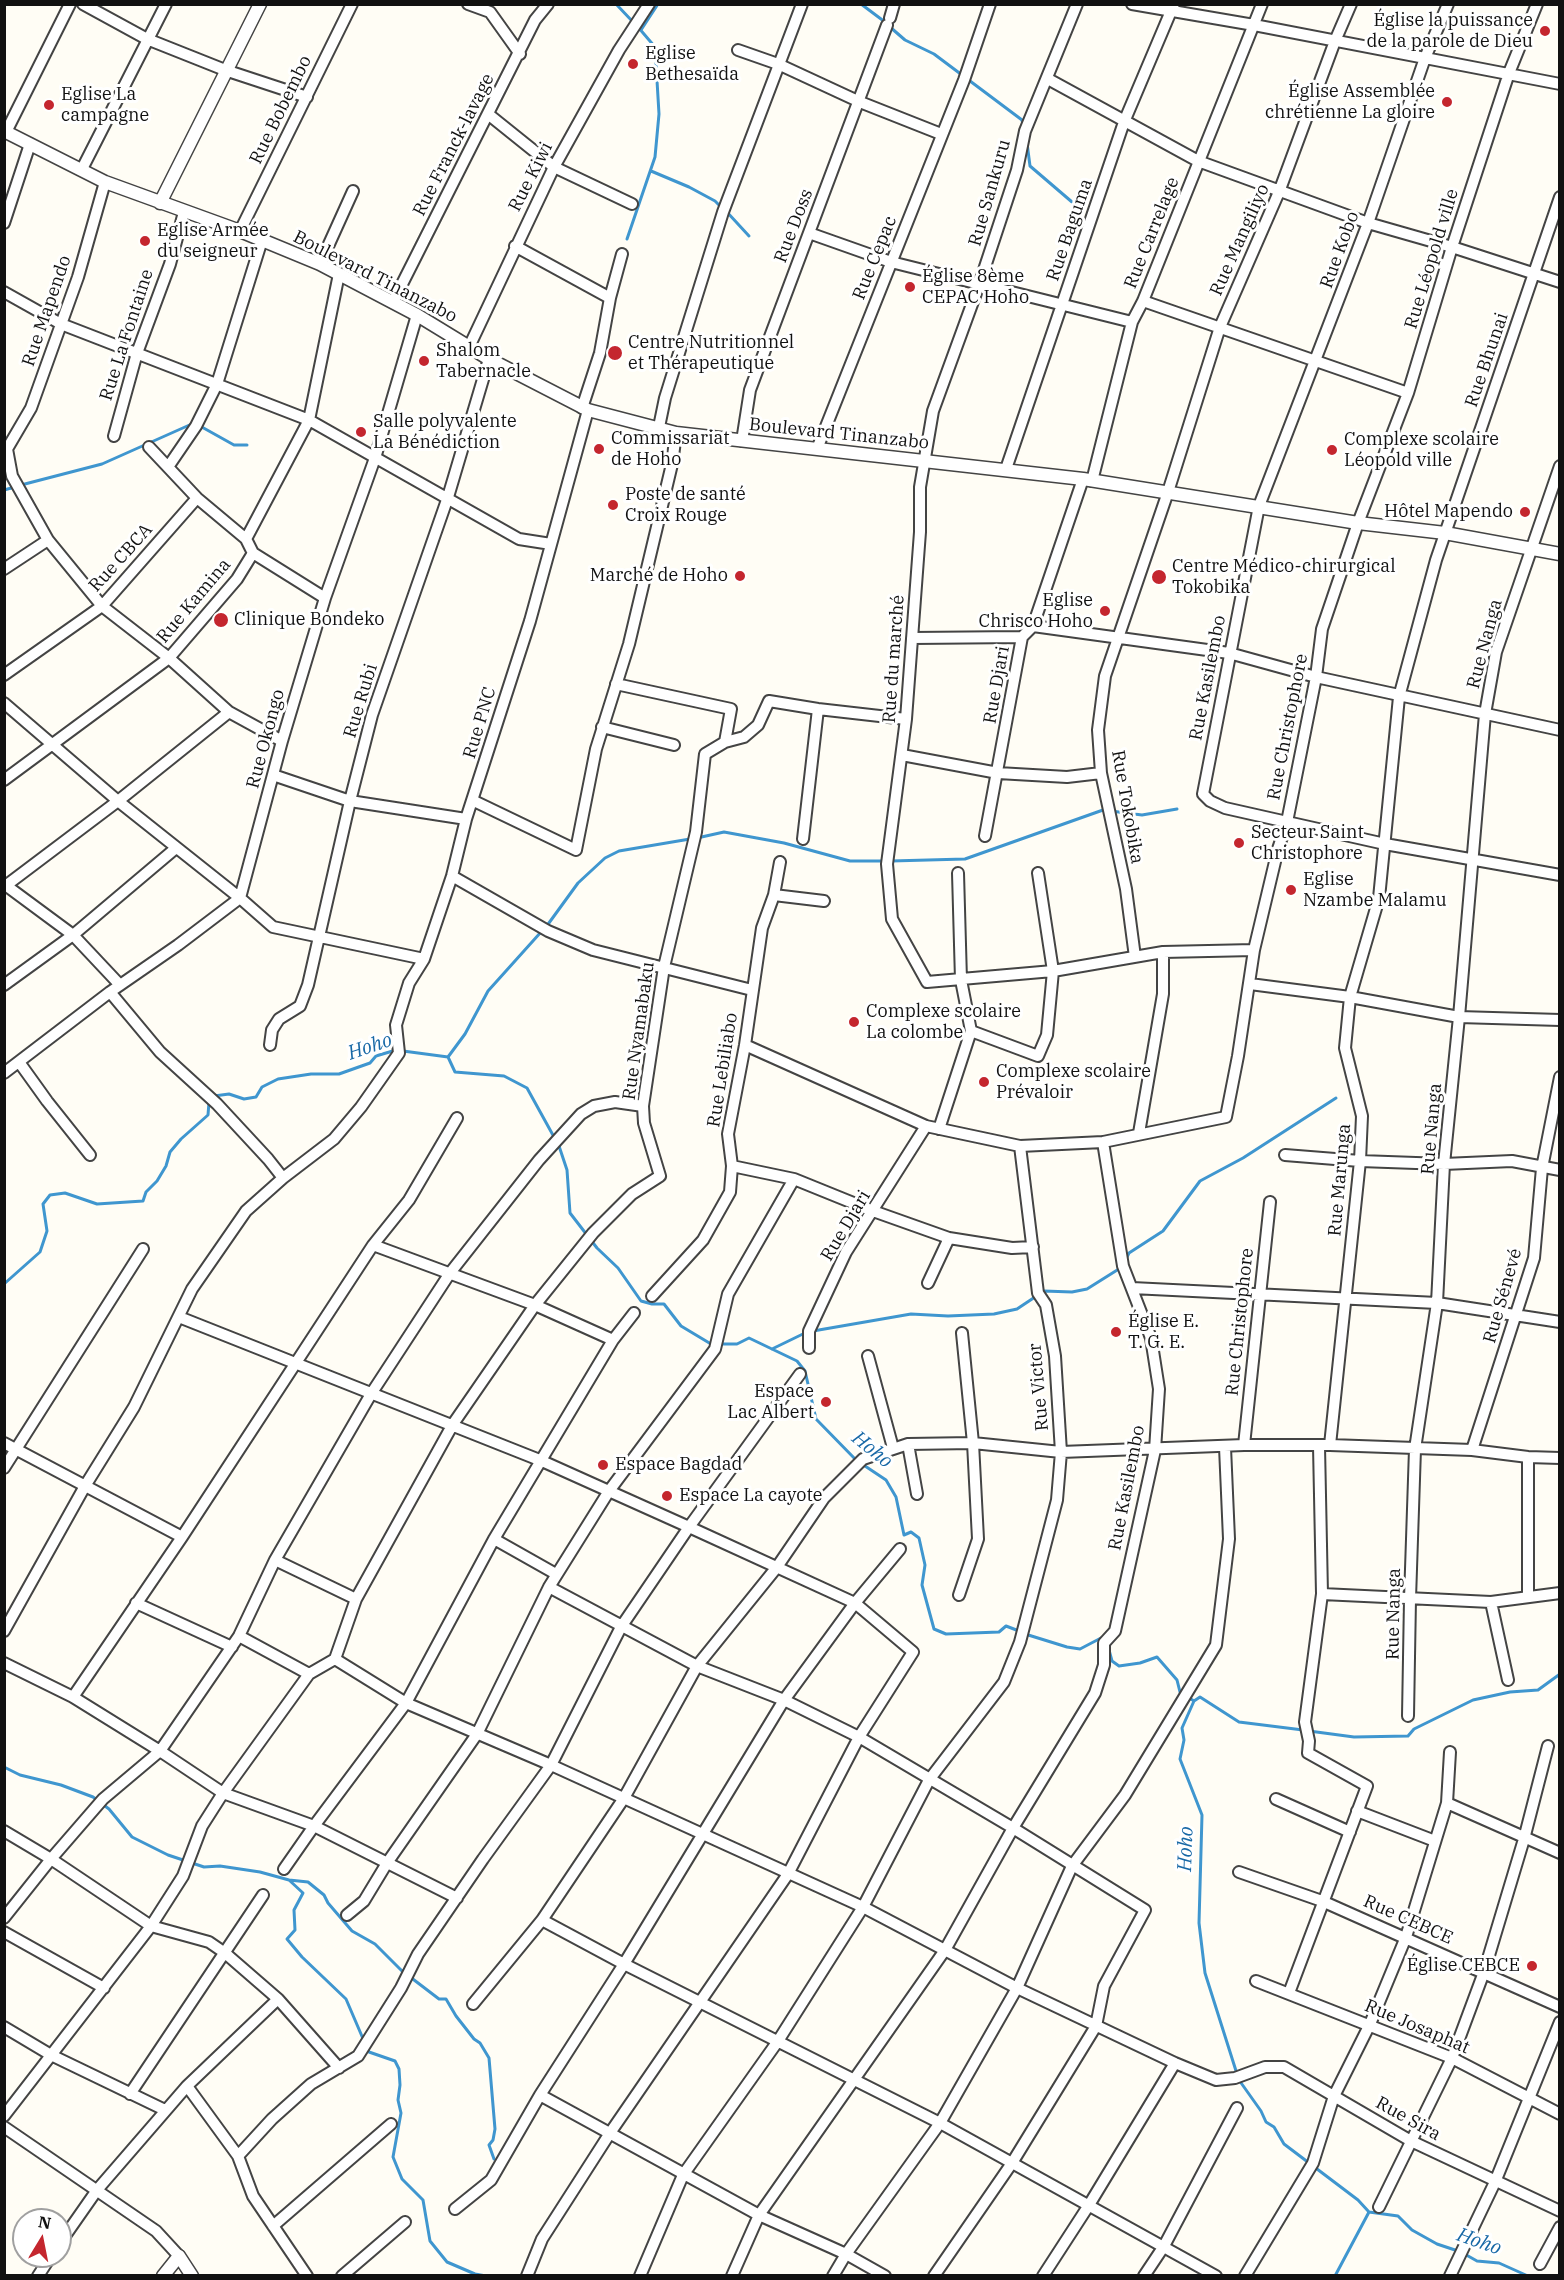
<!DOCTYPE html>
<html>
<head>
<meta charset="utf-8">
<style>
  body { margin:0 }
  #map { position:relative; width:1564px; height:2280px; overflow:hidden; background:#fffdf5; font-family:"IBM Plex Serif",serif }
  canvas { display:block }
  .frame { position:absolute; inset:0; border:6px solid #111; pointer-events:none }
  .north { position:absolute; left:12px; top:2208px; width:60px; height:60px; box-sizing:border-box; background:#fff; border:2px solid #a0a0a0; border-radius:50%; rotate:10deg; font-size:16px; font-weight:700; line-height:24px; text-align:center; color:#111 }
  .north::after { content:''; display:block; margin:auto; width:21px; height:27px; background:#c4262e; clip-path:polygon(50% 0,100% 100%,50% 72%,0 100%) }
</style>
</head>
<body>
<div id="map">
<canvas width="1564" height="2280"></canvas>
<div class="frame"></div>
<div class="north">N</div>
</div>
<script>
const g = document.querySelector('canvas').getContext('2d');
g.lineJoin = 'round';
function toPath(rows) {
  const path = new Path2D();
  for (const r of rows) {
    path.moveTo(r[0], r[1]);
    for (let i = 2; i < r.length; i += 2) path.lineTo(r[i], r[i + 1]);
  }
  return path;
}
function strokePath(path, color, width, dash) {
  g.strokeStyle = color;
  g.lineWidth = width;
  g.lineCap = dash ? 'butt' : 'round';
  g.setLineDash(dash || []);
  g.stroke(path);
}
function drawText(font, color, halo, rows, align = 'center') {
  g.font = font + ' "IBM Plex Serif",serif';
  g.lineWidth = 6;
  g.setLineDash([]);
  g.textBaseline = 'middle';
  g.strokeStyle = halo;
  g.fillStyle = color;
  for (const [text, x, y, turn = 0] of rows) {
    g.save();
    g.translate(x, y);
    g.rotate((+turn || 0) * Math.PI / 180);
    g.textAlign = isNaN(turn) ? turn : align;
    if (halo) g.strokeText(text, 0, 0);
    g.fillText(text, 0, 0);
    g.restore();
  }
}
strokePath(toPath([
  [616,4,633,22],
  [861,4,885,22],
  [890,27,905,40,934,54,1022,120,1023,125],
  [641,30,658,4],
  [1027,143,1030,166,1072,202],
  [651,171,689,187,715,201,721,207],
  [726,211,749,236],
  [627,239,655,157,659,114,655,47,638,27],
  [200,426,234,445,247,445],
  [21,485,102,464,194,423],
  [4,490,15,487],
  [697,838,724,832,784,843,850,861,884,861],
  [891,861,965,859,1103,810,1142,815,1177,809],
  [546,927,578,883,605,858,619,851,690,839],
  [403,1051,448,1057],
  [448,1057,455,1072,504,1076,527,1088,554,1137],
  [448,1057,465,1034,488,991,541,932],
  [214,1096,229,1094,244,1099,256,1097,262,1087,278,1079,311,1074,339,1074,370,1063,376,1056,396,1050],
  [558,1143,567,1170,570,1213,597,1248,618,1268,641,1301,652,1304,664,1304,681,1326,711,1344,737,1344,749,1338,797,1361,805,1371,816,1419,857,1461],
  [1125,1261,1129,1253,1163,1231,1200,1181,1243,1158,1336,1098],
  [4,1284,40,1252,47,1231,43,1204,50,1195,65,1193,97,1204,143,1201,146,1192,157,1181,166,1166,170,1152,181,1139,208,1115,209,1102],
  [813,1331,911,1314,948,1316,994,1314,1017,1309,1044,1291,1072,1292,1087,1289,1122,1267],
  [772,1349,807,1332],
  [862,1464,886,1480,896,1497,904,1535,911,1532,919,1538,925,1565,922,1585,934,1629,946,1634,999,1632,1006,1626,1019,1631],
  [1025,1634,1067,1647,1080,1649,1101,1638,1103,1640],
  [1109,1650,1112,1661,1119,1666,1140,1663,1157,1657,1177,1680,1180,1692,1194,1701],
  [1194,1701,1182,1728,1184,1740,1180,1759,1202,1815,1199,1923,1205,1973,1237,2074],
  [1194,1701,1200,1697,1239,1722,1303,1730],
  [1309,1731,1354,1737,1408,1736,1414,1729,1473,1700,1510,1692,1538,1690,1560,1674],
  [4,1767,20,1775,61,1785,93,1797,109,1809,132,1837,168,1855,204,1867,220,1866,260,1872,289,1880,303,1893,294,1910,295,1930,287,1939,302,1957,346,1999,364,2041],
  [289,1880,308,1882,324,1895,328,1903,352,1931,375,1944,401,1970,439,1999,446,1999,456,2016,474,2039,480,2043,489,2058,495,2129,493,2140,489,2145,494,2159],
  [367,2047,369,2052,395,2061,399,2069,400,2085,398,2100,401,2113,393,2157,402,2179,423,2200,430,2241,447,2262,475,2274,486,2276],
  [1239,2080,1261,2111,1266,2122,1274,2127,1284,2144,1358,2200,1369,2212,1398,2216,1412,2230,1437,2244,1461,2252,1477,2261,1499,2263,1528,2276],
  [1335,2276,1369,2212]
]), '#3f96cf', 3);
const minor = toPath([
  [83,4,147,39,225,70,307,97],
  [468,4,490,12,520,54],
  [1077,4,1025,131,1017,170,979,285,933,411,920,487,920,532,906,719,887,864,892,919,927,982,1053,971,1163,952,1254,950],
  [1132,4,1254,25,1560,84],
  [1448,4,1425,58,1368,223,1259,506,1203,794,1210,801,1225,808,1287,822,1385,844,1560,875],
  [890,18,894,4],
  [738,50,778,64,860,102,941,134],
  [1048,79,1198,161,1368,223,1452,247,1560,282],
  [488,114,554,167,632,204],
  [6,132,70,4],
  [82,169,166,4],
  [105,182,78,277,31,408,7,449,12,476,48,540,102,606,169,658,229,712,282,741],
  [4,223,30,144],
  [240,231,352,4],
  [809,233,891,262,1132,322],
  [515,246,610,298],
  [320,264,353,191],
  [4,292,61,324,309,420,519,539,551,544],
  [1143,301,1408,393],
  [393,302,535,20,548,4],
  [469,347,554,167,619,50,649,4],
  [582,408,600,353,610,298,622,254],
  [659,427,665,398,723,212,802,4],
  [114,436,137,353,170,264,184,212],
  [742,441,750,390,887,25],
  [149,447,197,498,246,539],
  [817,449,964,80,990,4],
  [168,467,196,426,217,384,262,240],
  [1006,469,1124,122,1174,4],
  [1092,481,1132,322,1143,301,1262,4],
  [253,553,325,598],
  [4,569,48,540],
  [1033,626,1229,653,1316,677,1560,730],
  [912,638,1022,637],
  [4,675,102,606,197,498],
  [4,703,118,801,240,898,273,927,424,959],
  [602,727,674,745],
  [725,742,744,737,758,725,769,701,818,709,906,719],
  [902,755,998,773,1067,777,1101,773],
  [273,775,350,801,466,819],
  [4,780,169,658,237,579,253,553,246,539,309,420,339,274],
  [474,801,576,850,596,749,629,644,672,464,676,433],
  [985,836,1022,637,1033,626,1083,479],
  [803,839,818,709],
  [452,876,548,931,593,950,752,990],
  [4,884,73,935,120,985],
  [4,887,118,801,229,712],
  [774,895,824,901],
  [1135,957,1126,889,1101,773,1098,730,1105,676,1168,492,1220,327,1279,192,1335,41,1351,4],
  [1250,984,1350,997,1459,1017,1560,1020],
  [4,985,73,935,176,848],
  [110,992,160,1052,217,1104,268,1159,283,1178],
  [971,1031,1038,1056,1047,1035,1053,971,1038,873],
  [270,1045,272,1030,279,1019,300,1006,308,985,350,801,372,715,448,497,489,359],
  [745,1045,926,1126,1020,1146,1103,1142,1226,1117,1238,1056,1254,950,1278,849,1287,822,1316,677,1322,629,1358,523,1408,393,1452,247,1509,73,1537,4],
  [19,1062,47,1101,90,1155],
  [4,1073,110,992,178,945,240,898,282,741,325,598,375,458,417,315],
  [939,1129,971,1031,961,980,958,873],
  [1139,1133,1163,994,1163,952],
  [1285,1155,1360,1161,1444,1164,1512,1161,1560,1170],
  [732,1166,794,1179,873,1211,949,1238,1012,1248,1033,1247],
  [373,1245,535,1305,613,1340],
  [928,1283,949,1238],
  [1132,1288,1437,1303,1560,1322],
  [652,1296,703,1240,730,1192,732,1166,728,1134,745,1045,762,928,774,895,780,862],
  [179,1317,542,1461,689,1527,855,1603,913,1652,859,1737,788,1874,610,2133,542,2239,527,2276],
  [809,1348,809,1331,846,1252,926,1126],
  [868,1356,893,1448],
  [4,1443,182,1537],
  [908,1444,917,1494],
  [1244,1445,1270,1202],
  [1330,1445,1360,1161,1362,1116,1345,1048,1350,997,1379,898,1399,697,1436,560,1560,197],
  [1472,1450,1534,1258,1542,1168,1560,1077],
  [1528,1457,1528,1597],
  [4,1468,143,1249],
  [494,1539,556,1574],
  [275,1560,356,1599],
  [549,1587,697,1666,784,1700,859,1737,1013,1828,1145,1910,1104,1986,1096,2026,1012,2163,934,2276],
  [1322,1594,1491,1602,1560,1593],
  [959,1595,978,1539,973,1443,962,1333],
  [1491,1602,1508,1680],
  [136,1603,232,1647],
  [4,1631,85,1486,134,1407,192,1289,246,1211,283,1178,334,1139,361,1107,399,1053,396,1025,409,983,424,959,452,876,466,819,530,621,588,410],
  [239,1636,309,1674],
  [335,1659,406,1703,551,1765,863,1907,1017,1988,1175,2063,1216,2080,1235,2078,1265,2067,1284,2067,1411,2141,1560,2211],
  [4,1663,73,1697,160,1751,223,1793,314,1826,457,1898],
  [73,1697,182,1537,373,1245,409,1200,457,1118],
  [1408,1716,1410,1599,1415,1449,1437,1303,1444,1164,1459,1017,1485,714,1496,652,1560,466],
  [1276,1799,1350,1832],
  [1447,1803,1560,1853],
  [1357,1811,1435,1841],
  [4,1831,51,1859,151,1926,209,1942,225,1953,278,1999,339,2068],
  [284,1869,314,1826,406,1703,494,1539,613,1340,634,1313],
  [1239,1872,1322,1901,1560,2007],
  [347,1915,364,1901,387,1863,477,1734,549,1587,609,1491,715,1349,728,1294,794,1179],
  [4,1918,51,1859,103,1799,160,1751,239,1636,275,1560,371,1394,450,1273,539,1160,581,1114,594,1106,615,1102,643,1106],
  [542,1920,624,1964,940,2123,1216,2276],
  [4,1932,104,1988],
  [1256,1981,1452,2058,1560,2114],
  [1289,1993,1367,1786,1308,1753,1309,1741,1305,1722,1322,1594,1319,1446],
  [473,2004,542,1920,624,1798,697,1666,777,1567,824,1498,863,1459,908,1444,973,1443,1061,1452,1244,1445,1330,1445,1472,1450,1528,1457,1560,1458],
  [4,2027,51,2055,165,2110],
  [187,2086,238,2156,253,2196,307,2276],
  [130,2094,263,1895],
  [540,2095,759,2215,846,2254,885,2276],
  [4,2116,151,1926,183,1876,202,1826,223,1793,309,1674,335,1659,356,1599,453,1424,535,1305,593,1233,632,1194,660,1176,644,1123,643,1106,664,967,696,832,705,754,725,742,731,709,616,684],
  [4,2127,156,2231,179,2256],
  [238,2156,272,2119,311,2084,358,2056,401,1988,418,1954,483,1859,551,1765,621,1627,689,1527,800,1374],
  [1379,2207,1452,2058,1484,1972,1524,1839,1548,1746],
  [455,2209,491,2180,540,2095,624,1964,784,1700,855,1603,900,1549],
  [273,2226,391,2124],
  [60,2243,97,2190,187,2086,278,1999],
  [1540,2264,1560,2227],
  [38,2276,51,2256],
  [342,2276,405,2222],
  [640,2276,683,2175,778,2041,863,1907,929,1780,1004,1682,1020,1642,1057,1500,1061,1452,1055,1356,1046,1305,1038,1293,1020,1146],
  [732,2276,759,2215,945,1950,1013,1828,1095,1693,1104,1665,1104,1643,1115,1631,1155,1450,1159,1389,1151,1338,1123,1266,1103,1142],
  [833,2276,846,2254,940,2123,1017,1988,1072,1866,1125,1795,1216,1645,1229,1539,1225,1447],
  [1043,2276,1089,2205,1175,2063],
  [1144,2276,1164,2246,1237,2108],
  [1245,2276,1313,2163,1334,2096,1370,2024,1406,1937,1447,1803,1450,1752],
  [1450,2276,1495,2182,1560,2022]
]);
const tertiary = toPath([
  [4,131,105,182,240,231,320,264,417,315,489,359,588,410,676,433,1083,479,1358,523,1445,533,1560,554],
  [160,203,260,4],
  [163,2276,179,2256,192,2276]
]);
strokePath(minor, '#444', 14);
strokePath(tertiary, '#444', 15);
strokePath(minor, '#fff', 10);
strokePath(tertiary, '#fff', 12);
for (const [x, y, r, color] of [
  [1545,31,6,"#c4262e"],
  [633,64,6,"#c4262e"],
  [1447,102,6,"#c4262e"],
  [49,105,6,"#c4262e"],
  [145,241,6,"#c4262e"],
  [910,287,6,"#c4262e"],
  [615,353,8,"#c4262e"],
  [424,361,6,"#c4262e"],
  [361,432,6,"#c4262e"],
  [599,449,6,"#c4262e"],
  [1332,450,6,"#c4262e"],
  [613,505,6,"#c4262e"],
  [1525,512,6,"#c4262e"],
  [740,576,6,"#c4262e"],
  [1159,577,8,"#c4262e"],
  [1105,611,6,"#c4262e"],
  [221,620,8,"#c4262e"],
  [1239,843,6,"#c4262e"],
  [1291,890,6,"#c4262e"],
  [854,1022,6,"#c4262e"],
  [984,1082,6,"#c4262e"],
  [1116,1332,6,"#c4262e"],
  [826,1402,6,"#c4262e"],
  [603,1465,6,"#c4262e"],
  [667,1496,6,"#c4262e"],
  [1532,1966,6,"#c4262e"]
]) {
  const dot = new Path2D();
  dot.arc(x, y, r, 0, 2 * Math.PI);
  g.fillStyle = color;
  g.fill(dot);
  strokePath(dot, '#fff', 2);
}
drawText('18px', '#111', '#fff', [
  ["Église la puissance",1533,21,"right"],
  ["de la parole de Dieu",1533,42,"right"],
  ["Eglise",645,54],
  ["Bethesaïda",645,75],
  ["Église Assemblée",1435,92,"right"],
  ["chrétienne La gloire",1435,113,"right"],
  ["Eglise La",61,95],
  ["campagne",61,116],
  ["Eglise Armée",157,231],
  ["du seigneur",157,252],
  ["Église 8ème",922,277],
  ["CEPAC Hoho",922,298],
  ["Centre Nutritionnel",628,343],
  ["et Thérapeutique",628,364],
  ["Shalom",436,351],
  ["Tabernacle",436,372],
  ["Salle polyvalente",373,422],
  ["La Bénédiction",373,443],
  ["Commissariat",611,439],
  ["de Hoho",611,460],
  ["Complexe scolaire",1344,440],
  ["Léopold ville",1344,461],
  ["Poste de santé",625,495],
  ["Croix Rouge",625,516],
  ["Hôtel Mapendo",1513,512,"right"],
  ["Centre Médico-chirurgical",1172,567],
  ["Tokobika",1172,588],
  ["Marché de Hoho",728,576,"right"],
  ["Eglise",1093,601,"right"],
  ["Chrisco Hoho",1093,622,"right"],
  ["Clinique Bondeko",234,620],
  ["Secteur Saint",1251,833],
  ["Christophore",1251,854],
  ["Eglise",1303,880],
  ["Nzambe Malamu",1303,901],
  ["Complexe scolaire",866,1012],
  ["La colombe",866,1033],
  ["Complexe scolaire",996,1072],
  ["Prévaloir",996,1093],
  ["Église E.",1128,1322],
  ["T. G. E.",1128,1343],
  ["Espace",814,1392,"right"],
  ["Lac Albert",814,1413,"right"],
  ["Espace Bagdad",615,1465],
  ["Espace La cayote",679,1496],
  ["Église CEBCE",1520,1966,"right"]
], 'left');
drawText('18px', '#111', '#fff', [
  ["Rue Bobembo",281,110,-64],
  ["Rue Franck-lavage",454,145,-63],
  ["Rue Kiwi",531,177,-63],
  ["Rue Sankuru",990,193,-74],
  ["Rue Doss",794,226,-69],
  ["Rue Baguma",1070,230,-71],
  ["Rue Carrelage",1152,233,-68],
  ["Rue Mangiliyo",1240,240,-66],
  ["Rue Kobo",1340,250,-70],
  ["Rue Cepac",875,258,-68],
  ["Rue Léopold ville",1432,259,-73],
  ["Boulevard Tinanzabo",375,277,27],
  ["Rue Mapendo",47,311,-71],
  ["Rue La Fontaine",127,335,-72],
  ["Rue Bhunai",1487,360,-71],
  ["Boulevard Tinanzabo",839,434,6],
  ["Rue CBCA",121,558,-48],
  ["Rue Kamina",194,601,-50],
  ["Rue Nanga",1485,644,-75],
  ["Rue du marché",894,659,-86],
  ["Rue Kasilembo",1208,678,-79],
  ["Rue Djari",997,685,-80],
  ["Rue Rubi",361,701,-73],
  ["Rue PNC",480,723,-73],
  ["Rue Christophore",1288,727,-79],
  ["Rue Okongo",266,739,-75],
  ["Rue Tokobika",1127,807,80],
  ["Rue Nyamabaku",639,1031,-82],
  ["Rue Lebiliabo",723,1070,-81],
  ["Rue Nanga",1432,1129,-85],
  ["Rue Marunga",1340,1180,-85],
  ["Rue Djari",846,1226,-59],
  ["Rue Sénevé",1503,1296,-74],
  ["Rue Christophore",1240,1322,-84],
  ["Rue Victor",1039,1387,-95],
  ["Rue Kasilembo",1127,1488,-79],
  ["Rue Nanga",1394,1614,-89],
  ["Rue CEBCE",1408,1920,24],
  ["Rue Josaphat",1417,2027,23],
  ["Rue Sira",1408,2119,29]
]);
drawText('italic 20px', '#1768a6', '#fff', [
  ["Hoho",370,1047,-19],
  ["Hoho",872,1450,39],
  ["Hoho",1186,1849,-88],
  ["Hoho",1479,2242,19]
]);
</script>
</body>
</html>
